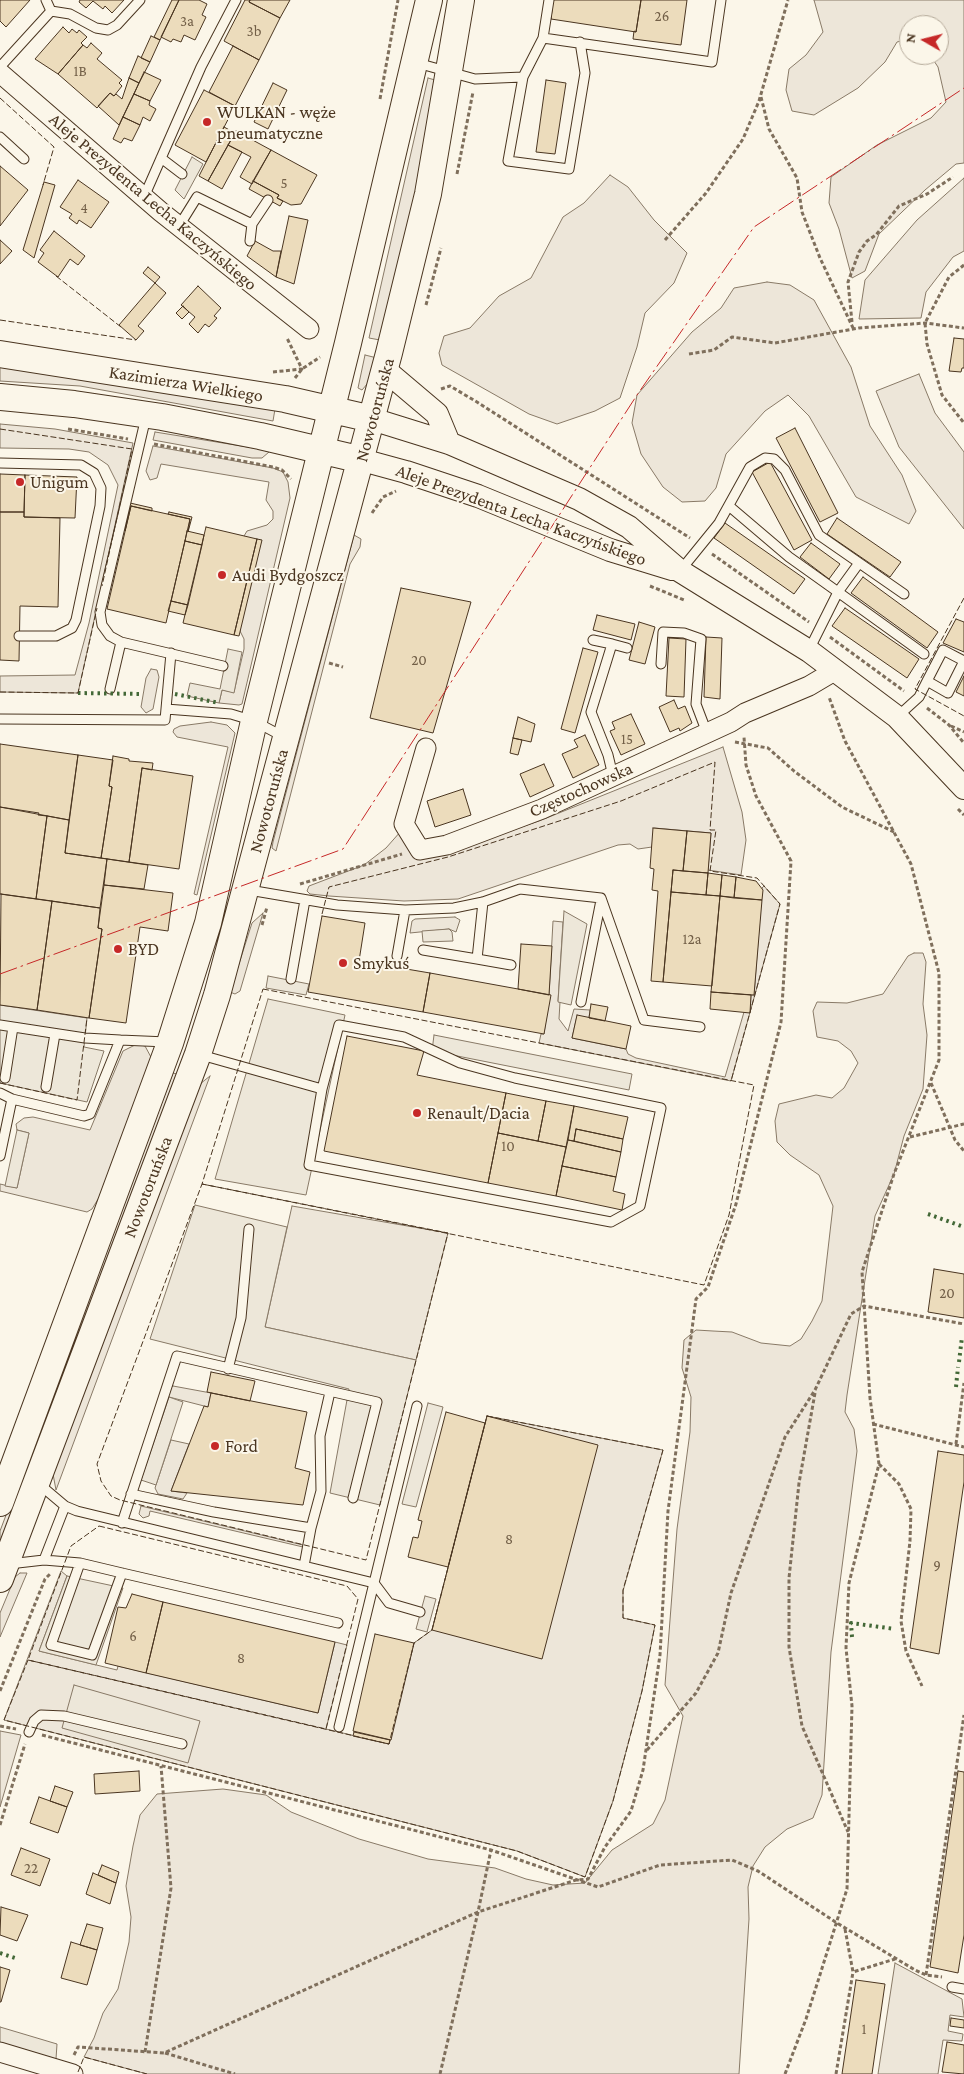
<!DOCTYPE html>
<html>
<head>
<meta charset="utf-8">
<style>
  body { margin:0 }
  #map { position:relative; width:964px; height:2074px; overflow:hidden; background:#fbf6e9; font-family:"Crimson Pro",serif }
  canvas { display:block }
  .north { position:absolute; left:899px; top:15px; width:50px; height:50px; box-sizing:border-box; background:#fbf6e9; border:1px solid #b4a999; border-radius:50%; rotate:278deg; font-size:14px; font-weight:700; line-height:20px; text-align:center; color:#4a3520 }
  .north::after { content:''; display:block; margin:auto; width:18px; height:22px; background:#c62828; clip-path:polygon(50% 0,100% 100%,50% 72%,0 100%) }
</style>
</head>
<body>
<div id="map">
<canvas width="964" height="2074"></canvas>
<div class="north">N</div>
</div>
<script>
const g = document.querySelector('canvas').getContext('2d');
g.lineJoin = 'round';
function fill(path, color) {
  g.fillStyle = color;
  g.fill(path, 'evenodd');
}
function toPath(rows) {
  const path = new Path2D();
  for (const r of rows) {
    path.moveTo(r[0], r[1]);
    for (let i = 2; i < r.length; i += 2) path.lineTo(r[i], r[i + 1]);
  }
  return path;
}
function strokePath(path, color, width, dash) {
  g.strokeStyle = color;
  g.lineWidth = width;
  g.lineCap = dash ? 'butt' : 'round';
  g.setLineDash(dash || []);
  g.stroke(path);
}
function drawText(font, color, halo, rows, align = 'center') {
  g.font = font + ' "Crimson Pro",serif';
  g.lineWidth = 4;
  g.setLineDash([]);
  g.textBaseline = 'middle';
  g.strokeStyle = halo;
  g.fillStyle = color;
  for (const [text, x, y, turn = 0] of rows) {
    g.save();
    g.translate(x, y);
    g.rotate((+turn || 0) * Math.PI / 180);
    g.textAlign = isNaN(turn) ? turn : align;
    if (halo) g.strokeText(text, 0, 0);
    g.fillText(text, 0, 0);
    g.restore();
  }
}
const green = toPath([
  [814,0,964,0,964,163,956,164,925,190,879,234,865,271,852,278,839,229,829,203,831,177,877,145,931,118,946,102,938,67,930,55,939,55,939,25,909,25,909,39,897,42,885,62,858,88,814,115,792,111,786,90,789,69,806,55,823,32,814,0],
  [428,78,435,80,433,103,406,241,380,340,369,338,428,78],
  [610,175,628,187,654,220,687,253,674,283,645,313,637,347,620,398,595,411,557,424,529,414,442,365,439,353,444,336,470,328,499,296,531,278,563,217,584,203,610,175],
  [964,178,964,251,953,257,926,292,921,318,859,319,865,280,917,220,964,178],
  [767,282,790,285,814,300,851,367,870,426,902,475,916,511,909,524,856,497,809,416,788,395,765,411,726,454,716,488,705,501,682,502,663,487,641,454,632,423,637,395,692,332,721,308,734,288,767,282],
  [365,355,377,358,368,383,362,390,358,388,365,355],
  [0,367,275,409,273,421,80,386,0,381,0,367],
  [919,374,935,413,964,452,964,529,899,447,876,391,919,374],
  [0,424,55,429,133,443,78,693,0,692,0,676,75,675,89,623,118,485,108,465,89,452,69,449,0,448,0,424],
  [155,432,260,449,269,452,262,458,252,458,153,440,155,432],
  [153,446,273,468,283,472,288,482,290,498,242,704,239,705,219,703,222,690,234,692,244,649,244,639,240,631,244,536,247,531,267,525,273,519,273,511,266,500,269,482,161,464,157,478,150,480,146,471,153,446],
  [354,535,361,539,360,547,350,564,276,851,272,848,273,842,354,535],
  [151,669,157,670,159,677,153,709,146,713,141,707,146,678,151,669],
  [211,722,227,725,235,733,197,895,194,894,228,747,177,737,173,732,174,729,180,726,211,722],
  [723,747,742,812,746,840,741,875,708,870,711,833,654,828,652,847,638,849,630,844,618,845,458,899,404,901,329,896,310,894,307,891,309,886,364,865,386,848,401,831,438,855,539,821,723,747],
  [764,886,780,904,731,1081,539,1043,541,1034,544,1034,549,995,553,921,563,922,558,1001,560,1002,559,1019,568,1031,574,1009,590,1010,589,1018,577,1016,572,1038,626,1049,628,1054,636,1058,725,1077,744,1012,750,1012,751,995,754,995,762,888,764,886],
  [263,913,240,991,235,994,230,992,252,923,263,913],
  [455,917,460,920,456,932,449,929,410,933,412,921,415,919,455,917],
  [914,953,923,953,926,962,923,1004,927,1035,923,1089,904,1136,894,1174,875,1216,847,1395,845,1412,854,1429,857,1451,831,1652,822,1795,813,1818,787,1829,765,1847,753,1866,748,1887,749,1919,739,2074,147,2074,84,2057,94,2038,103,2013,118,1989,129,1942,131,1917,126,1886,133,1846,140,1815,157,1794,223,1789,266,1795,291,1812,359,1839,428,1859,495,1868,526,1879,553,1885,585,1883,612,1850,653,1824,665,1800,683,1716,665,1685,677,1529,690,1432,691,1397,682,1368,684,1340,696,1330,713,1331,732,1332,761,1343,790,1346,801,1339,812,1321,822,1301,833,1206,819,1175,790,1155,777,1142,775,1121,779,1104,816,1095,832,1098,844,1088,858,1063,851,1051,838,1041,817,1037,813,1011,817,1002,847,1003,883,994,908,956,914,953],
  [137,1044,145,1046,152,1059,103,1191,92,1209,87,1212,0,1191,0,1184,17,1188,29,1133,17,1130,16,1124,24,1118,33,1117,90,1130,123,1051,137,1044],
  [173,1073,177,1074,0,1549,0,1531,173,1073],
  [210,1076,56,1490,53,1474,200,1084,210,1076],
  [292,1206,448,1233,416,1360,265,1327,292,1206],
  [173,1386,211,1393,208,1407,169,1397,167,1395,171,1387,173,1386],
  [487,1416,663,1450,623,1591,623,1618,655,1625,642,1691,613,1801,585,1877,517,1851,4,1720,61,1571,67,1576,39,1651,117,1670,118,1666,318,1713,335,1642,347,1645,326,1729,389,1744,414,1643,432,1630,487,1416],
  [171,1440,189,1444,171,1491,187,1493,183,1499,158,1494,155,1488,171,1440],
  [141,1506,303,1545,303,1547,150,1511,149,1516,143,1518,139,1514,141,1506],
  [20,1573,27,1573,0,1637,0,1613,15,1577,20,1573],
  [0,1731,21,1735,0,1807,0,1731],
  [895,1963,962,1999,964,2017,950,2015,948,2031,963,2034,962,2041,943,2040,938,2074,878,2074,895,1963]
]);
fill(green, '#ede6d9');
strokePath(green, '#887966', 1);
const parking = toPath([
  [192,157,203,164,184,199,175,190,192,157],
  [228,649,242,652,234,693,222,690,219,703,187,696,190,683,220,689,228,649],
  [564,911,587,924,571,1005,558,1002,564,911],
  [449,929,452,932,453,941,423,942,422,931,449,929],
  [268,976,309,984,306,995,266,988,268,976],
  [268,999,345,1015,306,1195,215,1179,268,999],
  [0,1005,87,1018,84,1047,104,1051,87,1102,0,1083,0,1005],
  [434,1035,632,1074,629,1090,432,1051,434,1035],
  [17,1130,29,1133,17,1188,5,1186,17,1130],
  [195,1205,287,1227,265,1327,416,1360,380,1505,330,1493,349,1389,150,1339,195,1205],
  [169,1397,183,1402,156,1485,141,1480,169,1397],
  [428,1403,443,1407,416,1507,402,1504,428,1403],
  [67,1576,123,1588,96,1665,39,1651,67,1576],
  [425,1596,436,1599,427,1632,416,1629,425,1596],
  [74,1685,200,1721,188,1763,62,1728,74,1685],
  [0,2027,57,2044,55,2074,0,2056,0,2027]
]);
fill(parking, '#ede7d9');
strokePath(parking, '#887966', 1);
const building = toPath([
  [0,0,30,0,6,27,0,21,0,0],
  [80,0,124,0,112,13,105,6,103,9,93,1,86,8,79,2,80,0],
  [172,0,179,0,160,40,154,37,172,0],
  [179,0,199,0,207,4,202,15,206,17,195,40,184,35,181,42,173,39,171,42,161,37,179,0],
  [245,0,250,0,249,2,280,18,259,60,224,41,245,0],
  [250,0,290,0,280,18,249,2,250,0],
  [553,0,641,0,636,32,551,19,553,0],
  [641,0,687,0,681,45,633,39,634,31,636,32,641,0],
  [63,27,69,33,72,29,77,33,79,30,87,37,81,43,83,45,58,74,35,59,63,27],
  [151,36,160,40,150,62,141,58,151,36],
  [91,43,102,53,97,59,122,80,119,83,122,86,114,96,110,93,97,108,58,74,83,45,87,48,91,43],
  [233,46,259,60,235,106,209,92,233,46],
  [138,56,150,62,139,83,129,78,138,56],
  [144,72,161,80,150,101,134,94,144,72],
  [129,78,139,83,119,125,98,106,110,93,114,96,116,94,122,99,129,78],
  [546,80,566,83,555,154,536,152,546,80],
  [273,83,287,90,268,129,254,122,273,83],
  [204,90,235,106,206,162,175,145,204,90],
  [134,94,150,101,149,105,156,109,150,121,143,117,140,125,123,117,134,94],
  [123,117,140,125,132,141,124,138,121,143,113,139,123,117],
  [224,127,235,133,208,181,199,176,224,127],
  [236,131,271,150,252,184,240,177,251,157,228,145,236,131],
  [228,145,242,152,222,189,208,181,228,145],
  [271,150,317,175,301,204,291,205,277,198,279,195,253,181,271,150],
  [0,166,28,190,0,226,0,166],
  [78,180,109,202,91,228,79,220,77,224,69,218,72,214,60,207,78,180],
  [253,181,279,195,277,198,283,201,280,206,249,189,253,181],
  [44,182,55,185,34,258,23,250,44,182],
  [289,216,308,220,294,284,276,277,289,216],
  [54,231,85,256,78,265,70,259,58,277,38,262,44,253,40,250,54,231],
  [0,240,12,251,0,264,0,240],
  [255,241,273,251,281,251,276,277,247,256,255,241],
  [148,267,160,277,155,283,143,273,148,267],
  [155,283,166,293,138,326,144,331,136,340,119,325,155,283],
  [198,286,221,308,214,316,217,318,209,327,205,324,198,333,189,324,195,317,181,305,198,286],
  [183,306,189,312,182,319,176,313,183,306],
  [954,338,964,339,964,368,962,368,961,372,949,371,954,338],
  [795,428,838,513,820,522,776,438,795,428],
  [770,462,812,540,794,550,752,472,770,462],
  [0,474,25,475,24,512,0,512,0,474],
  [25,475,77,477,75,518,24,517,25,475],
  [130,503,152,508,152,511,131,506,125,531,130,503],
  [131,506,190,519,166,623,107,609,131,506],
  [0,512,24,512,24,517,60,518,58,607,20,606,19,661,0,660,0,512],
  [169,512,192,517,188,532,190,519,168,514,169,512],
  [837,518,901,562,890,577,827,534,837,518],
  [725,523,805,579,794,594,714,538,725,523],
  [206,527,257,539,234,635,183,623,206,527],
  [187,531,204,535,202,545,185,541,187,531],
  [257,539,262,540,239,636,234,635,257,539],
  [185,541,202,545,188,605,171,601,185,541],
  [811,543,840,564,829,579,800,557,811,543],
  [863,577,938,632,927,648,851,593,863,577],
  [401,588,471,602,433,733,370,718,401,588],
  [171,601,188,605,185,615,168,611,171,601],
  [845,608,919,659,907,678,832,626,845,608],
  [597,615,635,624,631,640,593,630,597,615],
  [956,619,964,622,964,652,943,643,956,619],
  [639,622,655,627,645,664,629,660,639,622],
  [706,637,722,638,720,699,704,697,706,637],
  [669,638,686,639,684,697,666,696,669,638],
  [583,648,598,652,575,733,561,729,583,648],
  [964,676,964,696,956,692,964,676],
  [674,700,678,709,685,706,692,723,680,731,679,728,670,732,659,707,674,700],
  [631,714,645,744,621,755,610,731,615,729,612,722,631,714],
  [518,717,535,724,531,742,513,738,518,717],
  [585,735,599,765,573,778,562,754,578,747,574,740,585,735],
  [513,738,522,740,518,755,510,753,513,738],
  [0,744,78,755,69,820,0,807,0,744],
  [78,755,113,760,109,786,112,787,101,858,65,853,78,755],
  [113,756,129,759,129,761,153,763,152,770,142,768,129,862,101,858,112,787,109,786,113,756],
  [544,764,554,786,530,797,520,774,544,764],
  [142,768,193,776,179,869,129,862,142,768],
  [463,789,471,815,435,827,427,801,463,789],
  [0,807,39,813,38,815,47,816,36,899,0,894,0,807],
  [47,816,69,820,65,853,107,859,100,908,36,899,47,816],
  [653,828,687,831,683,871,673,870,663,982,651,981,658,891,652,890,654,869,650,868,653,828],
  [687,831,711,833,708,873,683,871,687,831],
  [107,859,148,865,144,889,104,885,107,859],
  [673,870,708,873,706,895,671,892,673,870],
  [708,873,722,875,720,896,706,895,708,873],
  [722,875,736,877,734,898,720,896,722,875],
  [736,877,756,881,763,890,762,900,734,898,736,877],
  [104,885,173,893,168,931,140,927,126,1023,89,1018,102,929,98,928,104,885],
  [671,892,720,896,712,986,663,982,671,892],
  [1,894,52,901,37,1010,0,1005,1,894],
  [720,896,762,900,754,995,711,992,720,896],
  [52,901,100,908,98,928,102,929,89,1018,37,1010,52,901],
  [322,916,365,923,359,961,430,973,423,1012,308,992,322,916],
  [521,944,552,946,549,995,518,989,521,944],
  [389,960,402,962,404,969,385,965,389,960],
  [430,973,551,995,544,1034,423,1012,430,973],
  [711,992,751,995,750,1013,710,1009,711,992],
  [591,1004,608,1007,605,1021,589,1018,591,1004],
  [577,1015,631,1026,626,1049,572,1038,577,1015],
  [347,1036,424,1051,417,1075,506,1093,488,1183,324,1151,347,1036],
  [506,1093,546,1101,538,1141,498,1133,506,1093],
  [546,1101,574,1106,566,1147,538,1141,546,1101],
  [574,1106,628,1117,623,1139,576,1129,574,1141,568,1140,574,1106],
  [576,1129,623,1139,621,1152,574,1141,576,1129],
  [498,1133,566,1147,556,1196,488,1183,498,1133],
  [568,1140,621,1152,616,1177,562,1166,568,1140],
  [562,1166,616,1177,613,1191,625,1194,622,1210,556,1196,562,1166],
  [934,1269,964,1274,964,1318,928,1312,934,1269],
  [211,1372,255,1381,250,1401,207,1392,211,1372],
  [211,1393,307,1412,295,1468,310,1472,303,1505,171,1491,204,1406,208,1407,211,1393],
  [446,1412,485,1423,448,1567,408,1557,413,1537,418,1538,422,1521,418,1520,446,1412],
  [487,1416,598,1445,542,1659,432,1630,487,1416],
  [938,1451,964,1455,964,1482,939,1654,910,1648,938,1451],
  [132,1594,163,1602,146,1673,105,1663,118,1607,126,1608,132,1594],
  [163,1602,335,1642,318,1713,146,1673,163,1602],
  [375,1634,414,1643,391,1740,353,1731,375,1634],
  [354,1732,390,1740,389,1744,353,1736,354,1732],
  [139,1771,140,1791,95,1794,94,1774,139,1771],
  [958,1771,964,1772,964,1935,958,1973,930,1967,958,1771],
  [55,1786,73,1792,67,1807,50,1801,55,1786],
  [39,1797,67,1807,58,1833,30,1823,39,1797],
  [21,1848,50,1859,40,1886,11,1875,21,1848],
  [102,1865,119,1872,116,1883,98,1875,102,1865],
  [93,1873,116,1883,110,1904,86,1894,93,1873],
  [1,1907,28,1915,17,1941,0,1935,1,1907],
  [87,1924,103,1928,97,1950,80,1945,87,1924],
  [71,1942,97,1950,87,1985,61,1978,71,1942],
  [0,1967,10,1970,1,2002,0,2002,0,1967],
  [856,1980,885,1984,872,2074,842,2074,856,1980],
  [951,2018,964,2020,964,2028,950,2026,951,2018],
  [947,2042,964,2045,964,2074,942,2072,947,2042]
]);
fill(building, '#ecdcbc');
strokePath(building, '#4a3520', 1);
const service = toPath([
  [51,11,70,14,96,28,108,30,117,25,140,0],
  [543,38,712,62,721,0],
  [417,63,475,79,523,77,543,38,549,0],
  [0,67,51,11,46,0],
  [523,77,508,161,569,169,585,73,580,42],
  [0,137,24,159],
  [161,158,182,174],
  [144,197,201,67,236,0],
  [179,226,197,197,252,224],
  [250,241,252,224,268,200],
  [146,417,100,612,102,625,110,636,121,642,223,666],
  [0,463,81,465,94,473,101,488,100,506,76,620,72,628,56,636,19,636],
  [729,506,789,557,838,592,809,650],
  [859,563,838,592,924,654],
  [680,571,719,523,750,467,765,458,774,459,785,470,819,535,904,594],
  [593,640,612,644,591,712,608,755,613,776],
  [612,644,627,648],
  [661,664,663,632,684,633,701,639,696,704,707,733],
  [110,689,121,642],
  [166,709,231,714,254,721,284,737],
  [897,717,919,697,927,681,943,650,964,661,948,693,927,681],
  [0,719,165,720,171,653],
  [249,890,337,905,405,910,454,908,483,902,520,889,601,898,644,1020,700,1027],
  [423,950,477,959,483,902],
  [397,956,405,910],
  [477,959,511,965],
  [291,979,305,900],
  [581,1002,601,900],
  [0,1025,85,1038,120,1040],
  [201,1055,322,1089,339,1025,404,1037,460,1063,515,1078,661,1108,640,1206,611,1222,309,1165,322,1089],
  [5,1078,13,1027],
  [46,1087,55,1034],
  [0,1093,12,1099],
  [0,1156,12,1099,84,1116,90,1114,120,1040,167,1042],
  [228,1369,241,1318,249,1229],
  [417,1406,374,1583,389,1603,420,1612],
  [39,1484,65,1506,77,1511,374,1583,339,1727],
  [131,1494,214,1512,311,1528],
  [122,1523,177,1356,377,1402,353,1498],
  [44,1560,65,1506],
  [9,1564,44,1560,80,1563,51,1645,92,1655,122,1573,80,1563],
  [304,1566,311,1528,321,1491,320,1436,330,1392],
  [122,1573,338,1623],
  [29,1732,34,1721,41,1715,64,1716,182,1744],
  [952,1987,964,1989]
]);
const minor = toPath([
  [0,73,161,212,309,329],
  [426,748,404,824,420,850,447,845,542,809,731,722,745,713,809,686,836,670],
  [0,2052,73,2074]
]);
const tertiary = toPath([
  [385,370,437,414,449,443],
  [372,419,449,443,579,499,629,527,680,571,809,651,897,717,964,788],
  [362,460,406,472,478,496,610,550,672,569]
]);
const secondary = toPath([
  [0,354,285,399,372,419],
  [0,397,74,404,162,417,260,436,362,460],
  [0,1503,170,1043,208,923,254,721,348,343,429,0],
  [0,1579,198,1054,217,995,389,353,428,194,461,0]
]);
strokePath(service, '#4a3520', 11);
strokePath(minor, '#4a3520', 21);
strokePath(tertiary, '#4a3520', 24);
strokePath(secondary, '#4a3520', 28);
strokePath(toPath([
  [761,97,769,129,797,178,802,212,820,258,854,330],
  [380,99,398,0],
  [457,174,473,92],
  [665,240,706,193,743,139,759,101,788,0],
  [964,265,949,277,925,323,927,344,942,395,964,423],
  [426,305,441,248],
  [852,322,848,282,859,252,867,241,876,235,899,206,927,194,953,177],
  [689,354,714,350,732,337,775,343,859,328,925,323,964,328],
  [273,372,302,369,287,338],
  [295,378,302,369,320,357],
  [441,389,450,386,477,402,690,538],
  [68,429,128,439],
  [154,444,273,467,282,470,291,479],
  [372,513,383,497,396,491],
  [712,554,809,622],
  [650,586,684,600],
  [830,637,904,691],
  [329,663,343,667],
  [927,708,949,725,964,743],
  [951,726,964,732],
  [735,742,768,748,794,771,842,807,894,832],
  [958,809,964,815],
  [300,884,402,854],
  [262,925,267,907],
  [931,1083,955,1140,964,1151],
  [910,1137,964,1124],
  [815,1393,799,1483,789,1578,789,1647,802,1726,848,1832],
  [873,1424,964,1447],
  [956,1444,964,1383],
  [879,1464,899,1484,911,1509,910,1541,901,1621,906,1651,922,1686],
  [0,1691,45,1579,50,1574],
  [0,1726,16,1729],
  [42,1735,491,1850,598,1887,660,1865,732,1860,758,1871,837,1923,915,1970,926,1975,942,1977],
  [647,1750,696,1693,718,1653,731,1593,785,1437,815,1390,851,1314,864,1306,964,1324],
  [0,1825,25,1744],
  [845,1929,853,1972,895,1959],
  [926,1975,964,1715],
  [145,2052,171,1888,161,1766],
  [165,2053,235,2074],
  [74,2055,78,2047,164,2053,478,1912,491,1850],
  [440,2074,478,1912,576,1880,588,1879,605,1847,631,1811,643,1770,660,1655,668,1511,696,1299,708,1287,736,1204,781,1022,791,861,756,796,746,765,744,737],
  [785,2074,806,2019,847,1889,852,1706,846,1648,849,1583,879,1464,870,1398,862,1272,894,1174,939,1060,939,973,911,864,845,741,829,697],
  [836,2074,853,1972]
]), '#7f6f5c', 3, [4, 2.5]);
strokePath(service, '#fbf6e9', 9);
strokePath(minor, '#fbf6e9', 19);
strokePath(tertiary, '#fbf6e9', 22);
strokePath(secondary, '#fbf6e9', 26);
strokePath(toPath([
  [78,693,143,694],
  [175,694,219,703],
  [928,1214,964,1227],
  [959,1362,962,1337],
  [956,1387,958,1367],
  [852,1637,851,1623,895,1629],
  [0,1953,18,1959]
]), '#436837', 4, [2.5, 4]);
strokePath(toPath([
  [0,98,54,147,43,185],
  [56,276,121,327],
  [0,320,136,340],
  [0,429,132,449,102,586],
  [964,598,915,689,964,716],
  [0,692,78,693,97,608],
  [322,914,329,887,448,857,621,801,715,762,710,830,716,830,710,871,757,878,780,904,731,1081],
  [263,989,754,1085,729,1215,704,1285,202,1184,263,989],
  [0,1083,77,1100,87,1018],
  [202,1184,448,1233,366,1560,120,1500,111,1496,101,1481,97,1464,202,1184],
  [487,1416,663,1450,623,1590,623,1618,655,1625,642,1691,613,1801,585,1877,517,1851,4,1720,28,1660,389,1744,414,1643,432,1630,487,1416],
  [99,1526,347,1586,358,1599,326,1729,28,1660,71,1546,99,1526],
  [78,2072,84,2057,147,2074]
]), '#4a3520', 1, [6, 2.5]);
strokePath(toPath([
  [0,974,343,849,637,395,754,227,964,88]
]), '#c62828', 1, [18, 4, 2.5, 4]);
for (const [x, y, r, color] of [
  [207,122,5,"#c62828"],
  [20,482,5,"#c62828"],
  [222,575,5,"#c62828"],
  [118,949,5,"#c62828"],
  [343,963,5,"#c62828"],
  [417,1113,5,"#c62828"],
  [215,1446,5,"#c62828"]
]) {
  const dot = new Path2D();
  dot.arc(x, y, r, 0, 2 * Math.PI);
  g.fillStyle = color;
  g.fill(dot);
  strokePath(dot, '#fbf6e9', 2);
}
drawText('15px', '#725f47', null, [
  ["26",662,16],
  ["3a",187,21],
  ["3b",254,31],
  ["1B",80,71],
  ["5",284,183],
  ["4",84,208],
  ["20",419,660],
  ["15",627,739],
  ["12a",692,939],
  ["10",508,1146],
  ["20",947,1293],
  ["8",509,1539],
  ["9",937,1565],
  ["6",133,1636],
  ["8",241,1658],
  ["22",31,1868],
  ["1",864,2029]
]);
drawText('18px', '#4a3520', '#fbf6e9', [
  ["WULKAN - węże",217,112],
  ["pneumatyczne",217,133],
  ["Unigum",30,482],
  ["Audi Bydgoszcz",232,575],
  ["BYD",128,949],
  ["Smykuś",353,963],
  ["Renault/Dacia",427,1113],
  ["Ford",225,1446]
], 'left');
drawText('18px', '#4a3520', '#fbf6e9', [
  ["Aleje Prezydenta Lecha Kaczyńskiego",153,202,40],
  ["Kazimierza Wielkiego",186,384,9],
  ["Nowotoruńska",375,410,-75],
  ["Aleje Prezydenta Lecha Kaczyńskiego",521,515,20],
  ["Częstochowska",581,790,-24],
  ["Nowotoruńska",269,801,-75],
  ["Nowotoruńska",148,1187,-69]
]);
</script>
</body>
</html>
